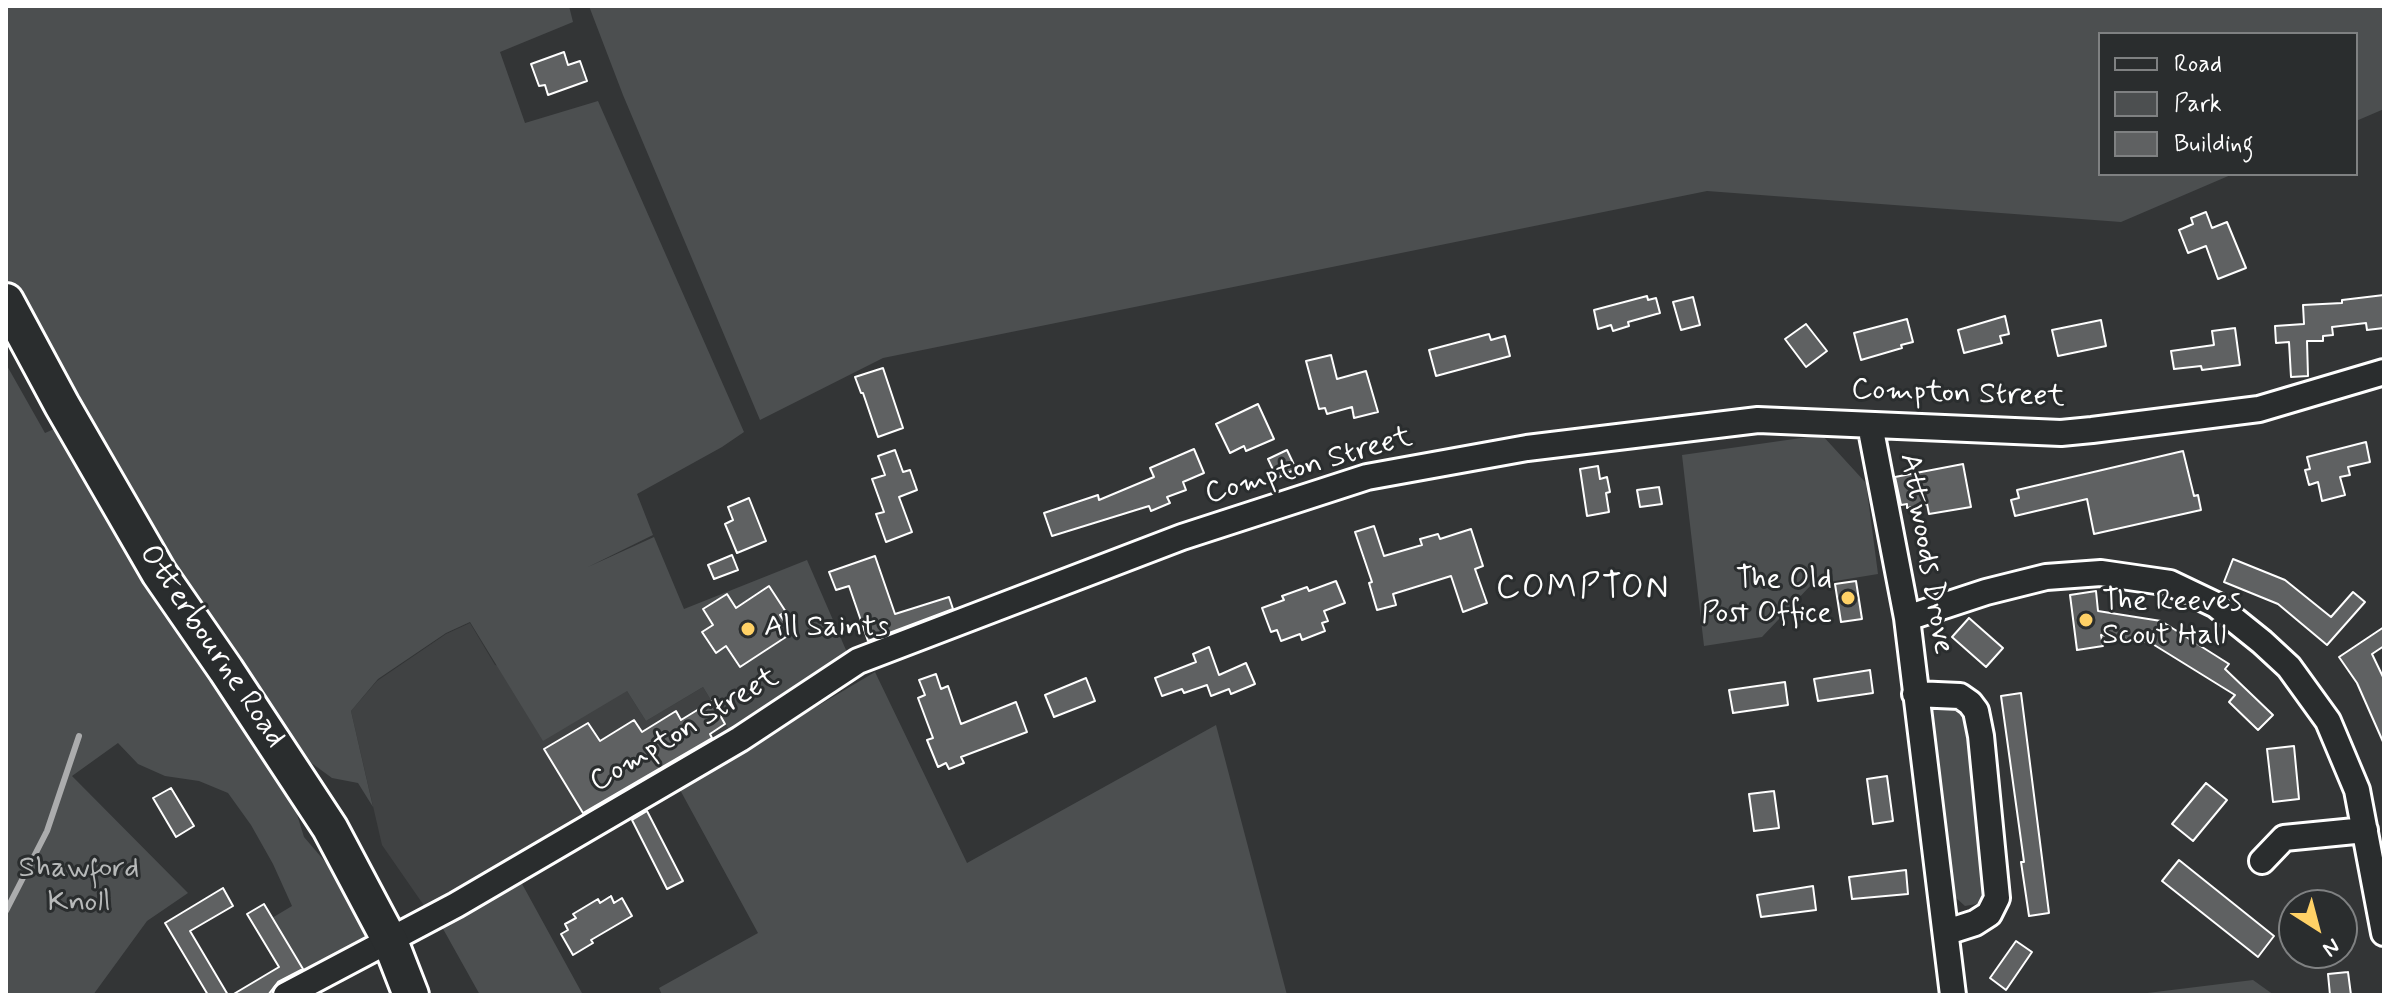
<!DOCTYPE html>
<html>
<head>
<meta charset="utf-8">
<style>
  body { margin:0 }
  #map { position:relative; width:2390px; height:1001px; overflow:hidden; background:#333536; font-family:Mynerve,sans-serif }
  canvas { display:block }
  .frame { position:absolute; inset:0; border:8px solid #fff; pointer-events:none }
  .legend { position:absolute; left:2098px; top:32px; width:260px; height:144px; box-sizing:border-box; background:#2a2d2e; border:2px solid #7f8182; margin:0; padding:10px 14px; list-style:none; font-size:24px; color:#fff }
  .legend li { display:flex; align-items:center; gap:16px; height:40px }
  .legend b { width:40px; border:2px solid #7f8182 }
  .north { position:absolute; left:2278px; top:889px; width:80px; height:80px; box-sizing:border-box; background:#2a2d2e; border:2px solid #7f8182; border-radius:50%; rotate:144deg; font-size:22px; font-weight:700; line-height:32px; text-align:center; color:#fff }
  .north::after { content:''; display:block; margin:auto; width:28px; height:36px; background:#ffd166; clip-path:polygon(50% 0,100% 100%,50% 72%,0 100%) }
</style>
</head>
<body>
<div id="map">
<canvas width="2390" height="1001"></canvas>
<div class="frame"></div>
<ul class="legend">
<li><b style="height:10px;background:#2a2d2e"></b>Road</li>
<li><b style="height:22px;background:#4c4f50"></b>Park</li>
<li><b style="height:22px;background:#5f6162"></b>Building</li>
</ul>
<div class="north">N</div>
</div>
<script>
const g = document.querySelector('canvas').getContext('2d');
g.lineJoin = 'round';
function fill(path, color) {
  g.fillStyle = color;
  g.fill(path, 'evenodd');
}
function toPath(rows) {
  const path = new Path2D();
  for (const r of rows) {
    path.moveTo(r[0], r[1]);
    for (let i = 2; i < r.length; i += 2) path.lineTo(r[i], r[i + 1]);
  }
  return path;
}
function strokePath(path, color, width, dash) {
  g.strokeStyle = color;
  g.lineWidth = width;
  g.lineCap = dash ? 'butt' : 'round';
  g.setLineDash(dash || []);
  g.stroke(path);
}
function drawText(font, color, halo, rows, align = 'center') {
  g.font = font + ' Mynerve,sans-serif';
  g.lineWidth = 6;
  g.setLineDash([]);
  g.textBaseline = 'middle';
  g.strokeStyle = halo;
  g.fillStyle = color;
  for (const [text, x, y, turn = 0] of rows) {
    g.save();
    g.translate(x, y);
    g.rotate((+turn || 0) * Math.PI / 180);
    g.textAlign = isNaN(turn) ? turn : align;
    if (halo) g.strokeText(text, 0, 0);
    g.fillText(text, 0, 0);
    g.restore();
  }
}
fill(toPath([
  [470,623,495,665,627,691,646,721,703,687,731,733,472,885,425,907,382,845,351,711,377,681,446,634]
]), '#404243');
fill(toPath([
  [6,6,569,6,573,22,500,52,525,123,598,101,744,432,722,447,637,494,653,535,588,567,654,537,684,609,807,560,849,657,731,733,703,687,646,721,627,691,543,741,470,622,446,633,378,679,351,711,373,807,358,783,332,778,295,751,291,795,304,837,352,893,366,920,368,943,305,973,272,918,292,906,273,864,251,825,228,793,199,781,165,776,138,764,118,743,72,776,188,893,147,921,93,995,6,995,6,364,45,433,54,429,91,485,28,321,6,280],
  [589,6,2384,6,2384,109,2356,121,2356,34,2100,34,2100,174,2233,174,2121,222,1707,191,883,358,760,420,623,95],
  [1822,435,1866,483,1878,574,1811,585,1762,637,1704,646,1682,455],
  [875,672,967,863,1216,725,1287,995,662,995,659,988,758,933,679,788],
  [1950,702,1966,712,1989,893,1982,903,1965,906,1955,897,1931,711,1940,705],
  [521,882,583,995,480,995,442,927],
  [2253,980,2274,995,2131,995]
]), '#4c4f50');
strokePath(toPath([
  [6,911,47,831,79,736]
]), '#abacad', 6);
const building = toPath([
  [564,52,568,65,580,61,587,81,548,95,545,85,539,86,531,64,564,52],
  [2206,212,2212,228,2227,222,2246,268,2218,279,2206,246,2188,253,2179,230,2193,224,2191,218,2206,212],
  [2384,295,2384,328,2367,330,2366,323,2332,327,2333,335,2323,336,2323,341,2307,341,2308,376,2291,377,2289,342,2276,343,2275,326,2304,324,2303,305,2342,303,2342,300,2384,295],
  [1647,296,1648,300,1656,298,1660,313,1628,322,1629,326,1613,331,1611,325,1598,329,1594,310,1647,296],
  [1693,297,1700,325,1681,330,1673,302,1693,297],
  [2005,316,2009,334,2000,336,2002,343,1964,353,1958,330,2005,316],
  [1907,319,1913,342,1901,345,1902,348,1861,360,1854,333,1907,319],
  [2101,320,2106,346,2058,356,2052,330,2101,320],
  [1806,324,1827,351,1806,367,1785,339,1806,324],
  [2235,328,2240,365,2202,370,2201,366,2174,369,2171,351,2214,345,2212,331,2235,328],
  [1489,334,1491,340,1505,336,1510,356,1436,376,1429,350,1489,334],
  [1331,355,1337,379,1366,371,1378,412,1354,418,1352,407,1327,414,1325,408,1319,409,1306,361,1331,355],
  [883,368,903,428,878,437,863,393,861,393,855,377,883,368],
  [1258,404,1274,439,1246,451,1244,446,1230,453,1216,424,1258,404],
  [2366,442,2370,462,2348,467,2350,475,2340,477,2345,495,2322,501,2318,482,2309,485,2305,470,2310,469,2307,457,2366,442],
  [1194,449,1204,473,1183,482,1186,490,1167,497,1170,503,1151,511,1149,506,1052,536,1044,513,1098,495,1099,500,1154,477,1150,468,1194,449],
  [895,450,903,472,910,470,917,490,899,497,912,532,886,542,876,514,884,512,872,479,885,475,878,456,895,450],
  [1287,450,1296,469,1277,478,1268,459,1287,450],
  [2183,451,2194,496,2198,495,2201,510,2094,534,2087,499,2015,516,2011,500,2019,498,2017,490,2183,451],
  [1963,464,1971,507,1929,514,1927,504,1907,508,1907,504,1901,505,1895,477,1963,464],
  [1598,466,1600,479,1607,477,1610,492,1606,493,1609,512,1587,516,1580,469,1598,466],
  [1659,487,1662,504,1640,507,1637,490,1659,487],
  [749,498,766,541,737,553,725,524,733,520,728,507,749,498],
  [1374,526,1384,556,1422,545,1420,539,1438,534,1440,539,1471,529,1483,566,1475,569,1487,603,1463,612,1451,576,1393,594,1396,605,1377,610,1369,583,1372,582,1355,532,1374,526],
  [732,555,738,570,714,579,708,565,732,555],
  [875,556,895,614,949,597,953,609,868,641,849,586,836,590,829,572,875,556],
  [2233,559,2285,580,2331,617,2353,592,2365,602,2327,645,2278,604,2224,582,2233,559],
  [1336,581,1345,603,1324,611,1328,621,1322,623,1325,631,1302,640,1300,634,1281,641,1277,630,1271,632,1262,608,1284,600,1282,596,1307,587,1309,591,1336,581],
  [1856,581,1862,619,1841,622,1835,584,1856,581],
  [769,586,786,612,780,615,792,633,740,667,726,646,716,653,702,632,713,625,703,609,727,594,736,608,769,586],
  [2096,591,2098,611,2161,621,2229,664,2225,669,2273,715,2258,730,2229,702,2235,695,2151,643,2101,635,2103,646,2077,650,2070,595,2096,591],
  [1969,618,2003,648,1986,667,1952,637,1969,618],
  [2384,627,2384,646,2372,654,2384,679,2384,744,2357,683,2339,657,2384,627],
  [1209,647,1219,675,1246,663,1255,684,1231,694,1229,689,1211,696,1207,685,1184,693,1182,689,1162,696,1155,678,1196,662,1193,654,1209,647],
  [1870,670,1873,693,1818,701,1814,679,1870,670],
  [936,674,941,689,948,686,961,724,1016,702,1027,732,961,757,964,763,949,769,946,763,938,767,927,740,933,738,918,698,925,695,919,680,936,674],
  [1086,678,1095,701,1054,717,1045,695,1086,678],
  [1785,682,1788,705,1733,713,1729,690,1785,682],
  [2021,693,2049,913,2029,916,2021,862,2024,862,2001,696,2021,693],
  [712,701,725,724,710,734,712,738,583,813,544,749,588,723,600,741,634,720,642,732,676,711,681,720,712,701],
  [2294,746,2299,799,2273,802,2267,749,2294,746],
  [1887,776,1893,821,1873,824,1867,779,1887,776],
  [2206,783,2227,800,2193,841,2172,824,2206,783],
  [171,788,194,826,176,837,153,798,171,788],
  [1774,791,1779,828,1754,831,1749,794,1774,791],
  [647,811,683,881,667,889,632,820,647,811],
  [2179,860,2274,936,2258,957,2162,881,2179,860],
  [1906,870,1908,894,1852,899,1849,877,1906,870],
  [1813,886,1816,910,1761,917,1757,895,1813,886],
  [223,888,233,906,190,931,228,995,208,995,165,923,223,888],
  [611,896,614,903,622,898,632,916,591,940,593,943,573,955,561,934,568,930,565,924,576,918,573,914,598,899,600,903,611,896],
  [264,904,303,969,278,982,268,995,232,995,279,967,247,914,264,904],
  [2016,941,2032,952,2006,990,1990,978,2016,941],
  [2348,972,2351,995,2330,995,2328,974,2348,972]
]);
fill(building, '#5f6162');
strokePath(building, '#fff', 2);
const street = toPath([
  [1870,425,1907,618,1953,995],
  [1907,618,1986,592,2046,577,2101,573,2170,583,2216,605,2262,642,2289,667,2328,721,2357,790,2384,933],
  [1915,694,1960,696,1970,703,1976,711,1981,736,1997,898,1989,914,1975,923,1947,932],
  [2262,861,2284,838,2365,830],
  [286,995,456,905,740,739,858,661,1182,537,1367,477,1527,448,1758,420,2061,433,2092,430,2259,409,2384,372]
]);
const secondary = toPath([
  [6,301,62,405,159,573,226,670,330,828,390,941,411,995]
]);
strokePath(street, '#fff', 30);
strokePath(secondary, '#fff', 40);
strokePath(street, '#2a2d2e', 24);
strokePath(secondary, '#2a2d2e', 34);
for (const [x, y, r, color] of [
  [1848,598,8,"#ffd166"],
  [2086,620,8,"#ffd166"],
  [748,629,8,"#ffd166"]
]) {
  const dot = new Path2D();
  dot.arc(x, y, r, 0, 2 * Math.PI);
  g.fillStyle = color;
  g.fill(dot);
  strokePath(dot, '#2a2d2e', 3);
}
drawText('30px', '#fff', '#2a2d2e', [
  ["Compton Street",1958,395,2],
  ["Compton Street",1309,467,-16],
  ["Attwoods Drove",1925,554,80],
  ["Otterbourne Road",211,647,56],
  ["Compton Street",685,731,-31]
]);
drawText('30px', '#fff', '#2a2d2e', [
  ["The Old",1832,581,"right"],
  ["Post Office",1832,615,"right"],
  ["The Reeves",2102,603],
  ["Scout Hall",2102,637],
  ["All Saints",764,629]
], 'left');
drawText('30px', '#b7b9b9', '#2a2d2e', [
  ["Shawford",79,870],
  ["Knoll",79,904]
]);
g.letterSpacing = '2px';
drawText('34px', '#fff', '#2a2d2e', [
  ["COMPTON",1583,590]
]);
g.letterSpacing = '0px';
</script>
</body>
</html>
